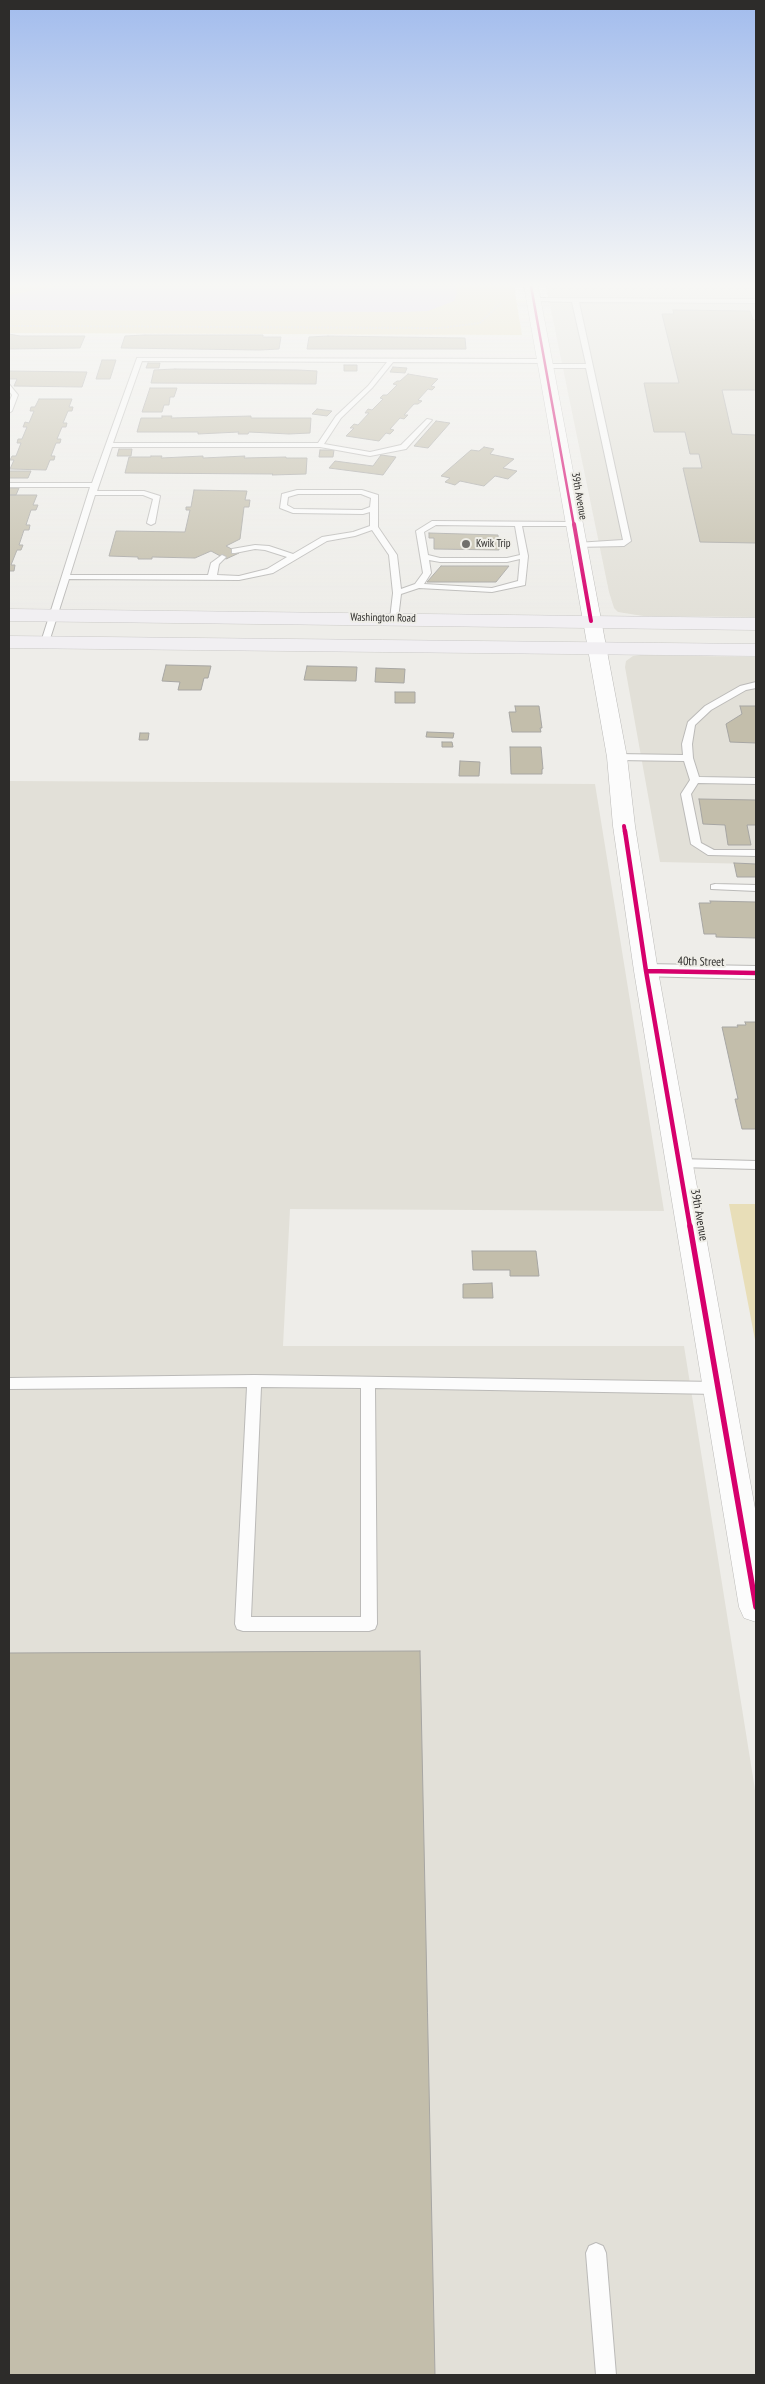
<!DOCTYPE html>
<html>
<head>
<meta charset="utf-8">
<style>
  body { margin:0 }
  #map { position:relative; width:765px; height:2384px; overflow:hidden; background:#eeede9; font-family:"PT Sans Narrow",sans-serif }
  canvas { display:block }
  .frame { position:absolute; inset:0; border:10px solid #2d2c2a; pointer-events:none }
</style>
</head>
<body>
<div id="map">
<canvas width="765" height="2384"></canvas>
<div class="frame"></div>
</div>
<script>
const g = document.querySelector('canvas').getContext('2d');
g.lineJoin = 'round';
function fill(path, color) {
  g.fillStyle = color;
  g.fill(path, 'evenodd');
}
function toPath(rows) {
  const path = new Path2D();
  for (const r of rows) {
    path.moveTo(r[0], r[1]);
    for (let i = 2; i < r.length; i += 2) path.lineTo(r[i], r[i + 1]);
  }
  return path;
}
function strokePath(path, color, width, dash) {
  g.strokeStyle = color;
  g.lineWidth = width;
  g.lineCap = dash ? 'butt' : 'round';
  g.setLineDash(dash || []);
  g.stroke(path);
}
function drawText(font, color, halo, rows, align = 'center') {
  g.font = font + ' "PT Sans Narrow",sans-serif';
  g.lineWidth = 4;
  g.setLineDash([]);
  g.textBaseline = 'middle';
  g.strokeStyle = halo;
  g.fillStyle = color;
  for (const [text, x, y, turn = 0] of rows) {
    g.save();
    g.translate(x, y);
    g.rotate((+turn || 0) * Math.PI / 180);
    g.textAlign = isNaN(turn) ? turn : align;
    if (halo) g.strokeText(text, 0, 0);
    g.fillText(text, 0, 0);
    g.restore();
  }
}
fill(toPath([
  [546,286,756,286,756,617,643,616,618,612,614,608,609,592],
  [641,655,756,657,756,864,660,862,625,667,626,661,633,656],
  [9,781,595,784,664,1211,290,1209,283,1346,684,1346,756,1796,756,2375,9,2375]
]), '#e2e0d8');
fill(toPath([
  [9,286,514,286,522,335,9,333],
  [729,1204,756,1204,756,1345]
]), '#e8deb8');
fill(toPath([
  [57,286,456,286,457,294,454,301,428,311,402,312,9,310,9,295]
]), '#dac9f5');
const building = toPath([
  [673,310,750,311,753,320,756,320,756,390,722,390,732,434,756,435,756,543,700,542,683,468,702,468,699,454,690,454,685,432,654,432,644,383,679,383,662,314,674,314,673,310],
  [9,334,20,336,85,336,80,348,9,349,9,334],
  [145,335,263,335,263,337,281,337,279,349,260,350,121,348,125,336,145,335],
  [328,336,465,338,466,349,307,349,309,337,328,336],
  [102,360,116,360,110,379,96,379,102,360],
  [148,363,160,363,159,368,146,368,148,363],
  [344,365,357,365,357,371,344,371,344,365],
  [393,367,407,368,405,373,390,372,393,367],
  [175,369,298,370,317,371,316,384,151,383,154,370,175,369],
  [9,371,87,372,82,387,14,386,17,379,9,379,9,371],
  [408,374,438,379,431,386,435,387,432,390,428,389,418,400,422,401,418,404,414,404,404,415,408,415,404,419,400,418,390,429,394,430,390,434,386,433,379,441,346,436,354,428,350,428,354,424,358,425,369,413,365,413,368,409,372,410,383,399,380,398,383,395,387,395,397,385,393,384,397,381,400,381,408,374],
  [150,388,177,388,174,397,170,397,169,405,164,405,162,412,142,412,150,388],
  [39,399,72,399,69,407,73,407,72,411,68,411,63,423,67,423,66,427,62,427,57,439,61,439,60,443,56,443,51,456,55,456,54,460,50,460,46,470,10,469,14,460,10,460,12,456,16,456,21,443,17,443,18,439,22,439,27,427,23,427,25,422,29,423,34,411,30,411,31,407,35,407,39,399],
  [317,409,332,411,327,416,312,414,317,409],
  [162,416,172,416,171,418,251,416,251,418,311,418,310,433,289,434,249,432,248,434,238,434,239,432,198,434,198,432,137,432,141,418,162,418,162,416],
  [436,421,450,423,428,448,414,446,436,421],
  [484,447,494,449,490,454,514,459,503,468,517,471,508,479,495,476,484,486,460,481,455,485,445,482,450,478,441,476,471,450,479,451,484,447],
  [119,449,132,449,131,456,117,456,119,449],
  [320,450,334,450,333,457,319,457,320,450],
  [381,455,396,457,383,475,329,468,335,461,373,466,381,455],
  [151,456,162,456,161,458,203,456,203,458,245,456,244,458,286,457,286,458,307,458,306,474,272,475,273,474,125,473,129,457,151,457,151,456],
  [9,471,31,471,28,478,9,478,9,471],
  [9,488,19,488,16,495,9,495,9,488],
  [194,490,247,491,245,500,250,500,249,507,244,507,240,539,226,546,239,553,226,559,211,551,195,558,152,557,152,559,138,559,138,557,109,556,116,531,185,532,190,510,186,510,186,507,191,507,194,490],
  [9,495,37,495,33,505,38,505,36,510,31,510,26,525,30,525,29,530,24,530,19,545,23,545,21,550,17,550,11,565,15,565,14,571,9,571,9,495],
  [429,533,498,535,499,550,434,549,434,538,429,538,429,533],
  [441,566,509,566,496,582,427,582,441,566],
  [166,665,211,666,208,678,204,678,201,690,178,690,180,682,162,681,166,665],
  [307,666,357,667,356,681,304,680,307,666],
  [376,668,405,669,404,683,375,682,376,668],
  [395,692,415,692,415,703,395,703,395,692],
  [515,706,539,706,542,728,540,728,541,732,512,732,509,712,516,712,515,706],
  [740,706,756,706,756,743,730,742,726,724,742,714,740,706],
  [427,732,454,733,453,738,426,737,427,732],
  [140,733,149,733,148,740,139,740,140,733],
  [442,742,452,742,453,747,442,747,442,742],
  [510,747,541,747,543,769,542,769,542,774,511,774,510,747],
  [460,761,480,762,479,776,459,776,460,761],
  [699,799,756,800,756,825,747,825,751,845,728,845,725,825,703,824,699,799],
  [734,863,756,864,756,877,737,877,734,863],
  [710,901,756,902,756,938,716,937,716,934,704,934,699,903,711,903,710,901],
  [745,1022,756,1022,756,1129,742,1129,735,1099,738,1099,722,1027,738,1027,737,1025,746,1025,745,1022],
  [472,1251,536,1251,539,1276,510,1276,510,1270,473,1270,472,1251],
  [492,1283,493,1298,463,1298,463,1284,492,1283],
  [420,1651,435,2375,9,2375,9,1653,420,1651]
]);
fill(building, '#c3beab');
strokePath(building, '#a7a6a3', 1);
const lane = toPath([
  [533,298,756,299,756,303,579,302,631,541,624,546,576,547,572,545,576,543,623,540,586,368,547,368,544,366,547,364,586,364,572,302,531,301,533,298],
  [137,358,545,359,548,361,545,363,393,362,372,388,341,418,324,444,370,452,401,445,427,419,432,420,406,449,370,456,320,447,112,447,97,491,144,491,160,496,155,523,151,525,147,523,153,499,143,495,95,495,70,575,208,575,211,563,222,555,226,557,219,564,217,575,239,576,267,569,287,557,265,550,255,549,235,553,232,553,232,549,255,545,269,546,293,554,322,537,353,532,370,526,370,512,363,514,293,513,280,508,282,494,297,490,362,490,378,495,378,527,397,555,401,589,415,584,423,573,416,531,432,521,573,522,577,524,573,526,522,526,528,556,525,585,492,592,419,588,401,594,398,619,394,622,390,619,393,593,389,555,372,530,355,536,327,541,273,573,239,580,69,579,49,642,42,644,41,642,90,487,9,487,9,483,92,483,137,358],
  [142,361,387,362,368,386,336,416,318,443,113,443,142,361],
  [298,494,361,494,371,498,370,507,362,510,294,509,287,505,288,497,298,494],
  [436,525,515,526,520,555,507,558,440,558,428,555,424,532,436,525],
  [520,559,518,581,492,588,424,584,431,573,429,560,440,562,507,562,520,559],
  [9,384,18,395,12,411,9,413,9,403,12,395,9,391,9,384],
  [756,682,756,688,746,690,711,710,695,725,692,744,693,758,699,777,756,778,756,784,698,783,691,794,701,843,714,850,756,850,756,856,708,855,691,844,681,794,690,780,684,761,617,760,612,757,617,754,683,755,682,744,688,722,705,706,740,686,756,682],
  [715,884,756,885,756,891,711,889,711,885,715,884],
  [679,1159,756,1161,756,1169,679,1167,673,1163,679,1159],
  [254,1375,718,1382,723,1384,725,1388,723,1392,718,1394,375,1388,377,1624,375,1629,369,1631,243,1631,237,1629,235,1624,247,1387,9,1389,9,1378,254,1375],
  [261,1387,361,1388,361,1617,251,1617,261,1387],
  [596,2243,603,2246,606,2253,616,2375,596,2375,586,2253,589,2246,596,2243]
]);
const street = toPath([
  [646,964,756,966,756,979,639,976,636,971,639,966,646,964]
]);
const secondary = toPath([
  [524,286,538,286,627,757,635,826,658,971,756,1514,756,1622,744,1618,739,1607,634,971,613,826,607,757,524,286]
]);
const primary = toPath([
  [9,609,756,618,756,630,9,621,9,609],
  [9,636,756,644,756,656,9,648,9,636]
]);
strokePath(lane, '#bbbab8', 2);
strokePath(street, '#bbbab8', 2);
strokePath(secondary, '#bbbab8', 1);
strokePath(primary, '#cbcac8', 1);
strokePath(toPath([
  [9,326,440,328,480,323,501,303]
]), '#dad9d8', 2, [2, 1]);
fill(lane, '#fcfcfc');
fill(street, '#fcfcfc');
fill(secondary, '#fcfcfc');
fill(primary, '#f1eff2');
strokePath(toPath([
  [531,286,574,526]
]), '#d6006c', 2.5);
strokePath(toPath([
  [574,524,591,621],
  [624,826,625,833]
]), '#d6006c', 4);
strokePath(toPath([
  [625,831,646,971,690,1227],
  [646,971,756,973]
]), '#d6006c', 4.5);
strokePath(toPath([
  [690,1226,756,1607]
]), '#d6006c', 5.5);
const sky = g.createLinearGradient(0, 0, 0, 620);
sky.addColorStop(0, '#a2bced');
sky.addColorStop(0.46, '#f7f7f5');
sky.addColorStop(1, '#f7f7f500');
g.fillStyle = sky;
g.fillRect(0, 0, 765, 620);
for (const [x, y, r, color] of [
  [466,544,5,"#71706d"]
]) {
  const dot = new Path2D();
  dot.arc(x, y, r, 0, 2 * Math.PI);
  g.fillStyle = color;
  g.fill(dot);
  strokePath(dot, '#efeee8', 2);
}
drawText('11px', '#2d2c2a', '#efeee8', [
  ["39th Avenue",579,496,80],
  ["Washington Road",383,618,1]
]);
drawText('11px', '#2d2c2a', '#efeee8', [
  ["Kwik Trip",476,544]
], 'left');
drawText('12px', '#2d2c2a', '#efeee8', [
  ["40th Street",701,962,1],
  ["39th Avenue",699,1215,80]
]);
</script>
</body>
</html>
